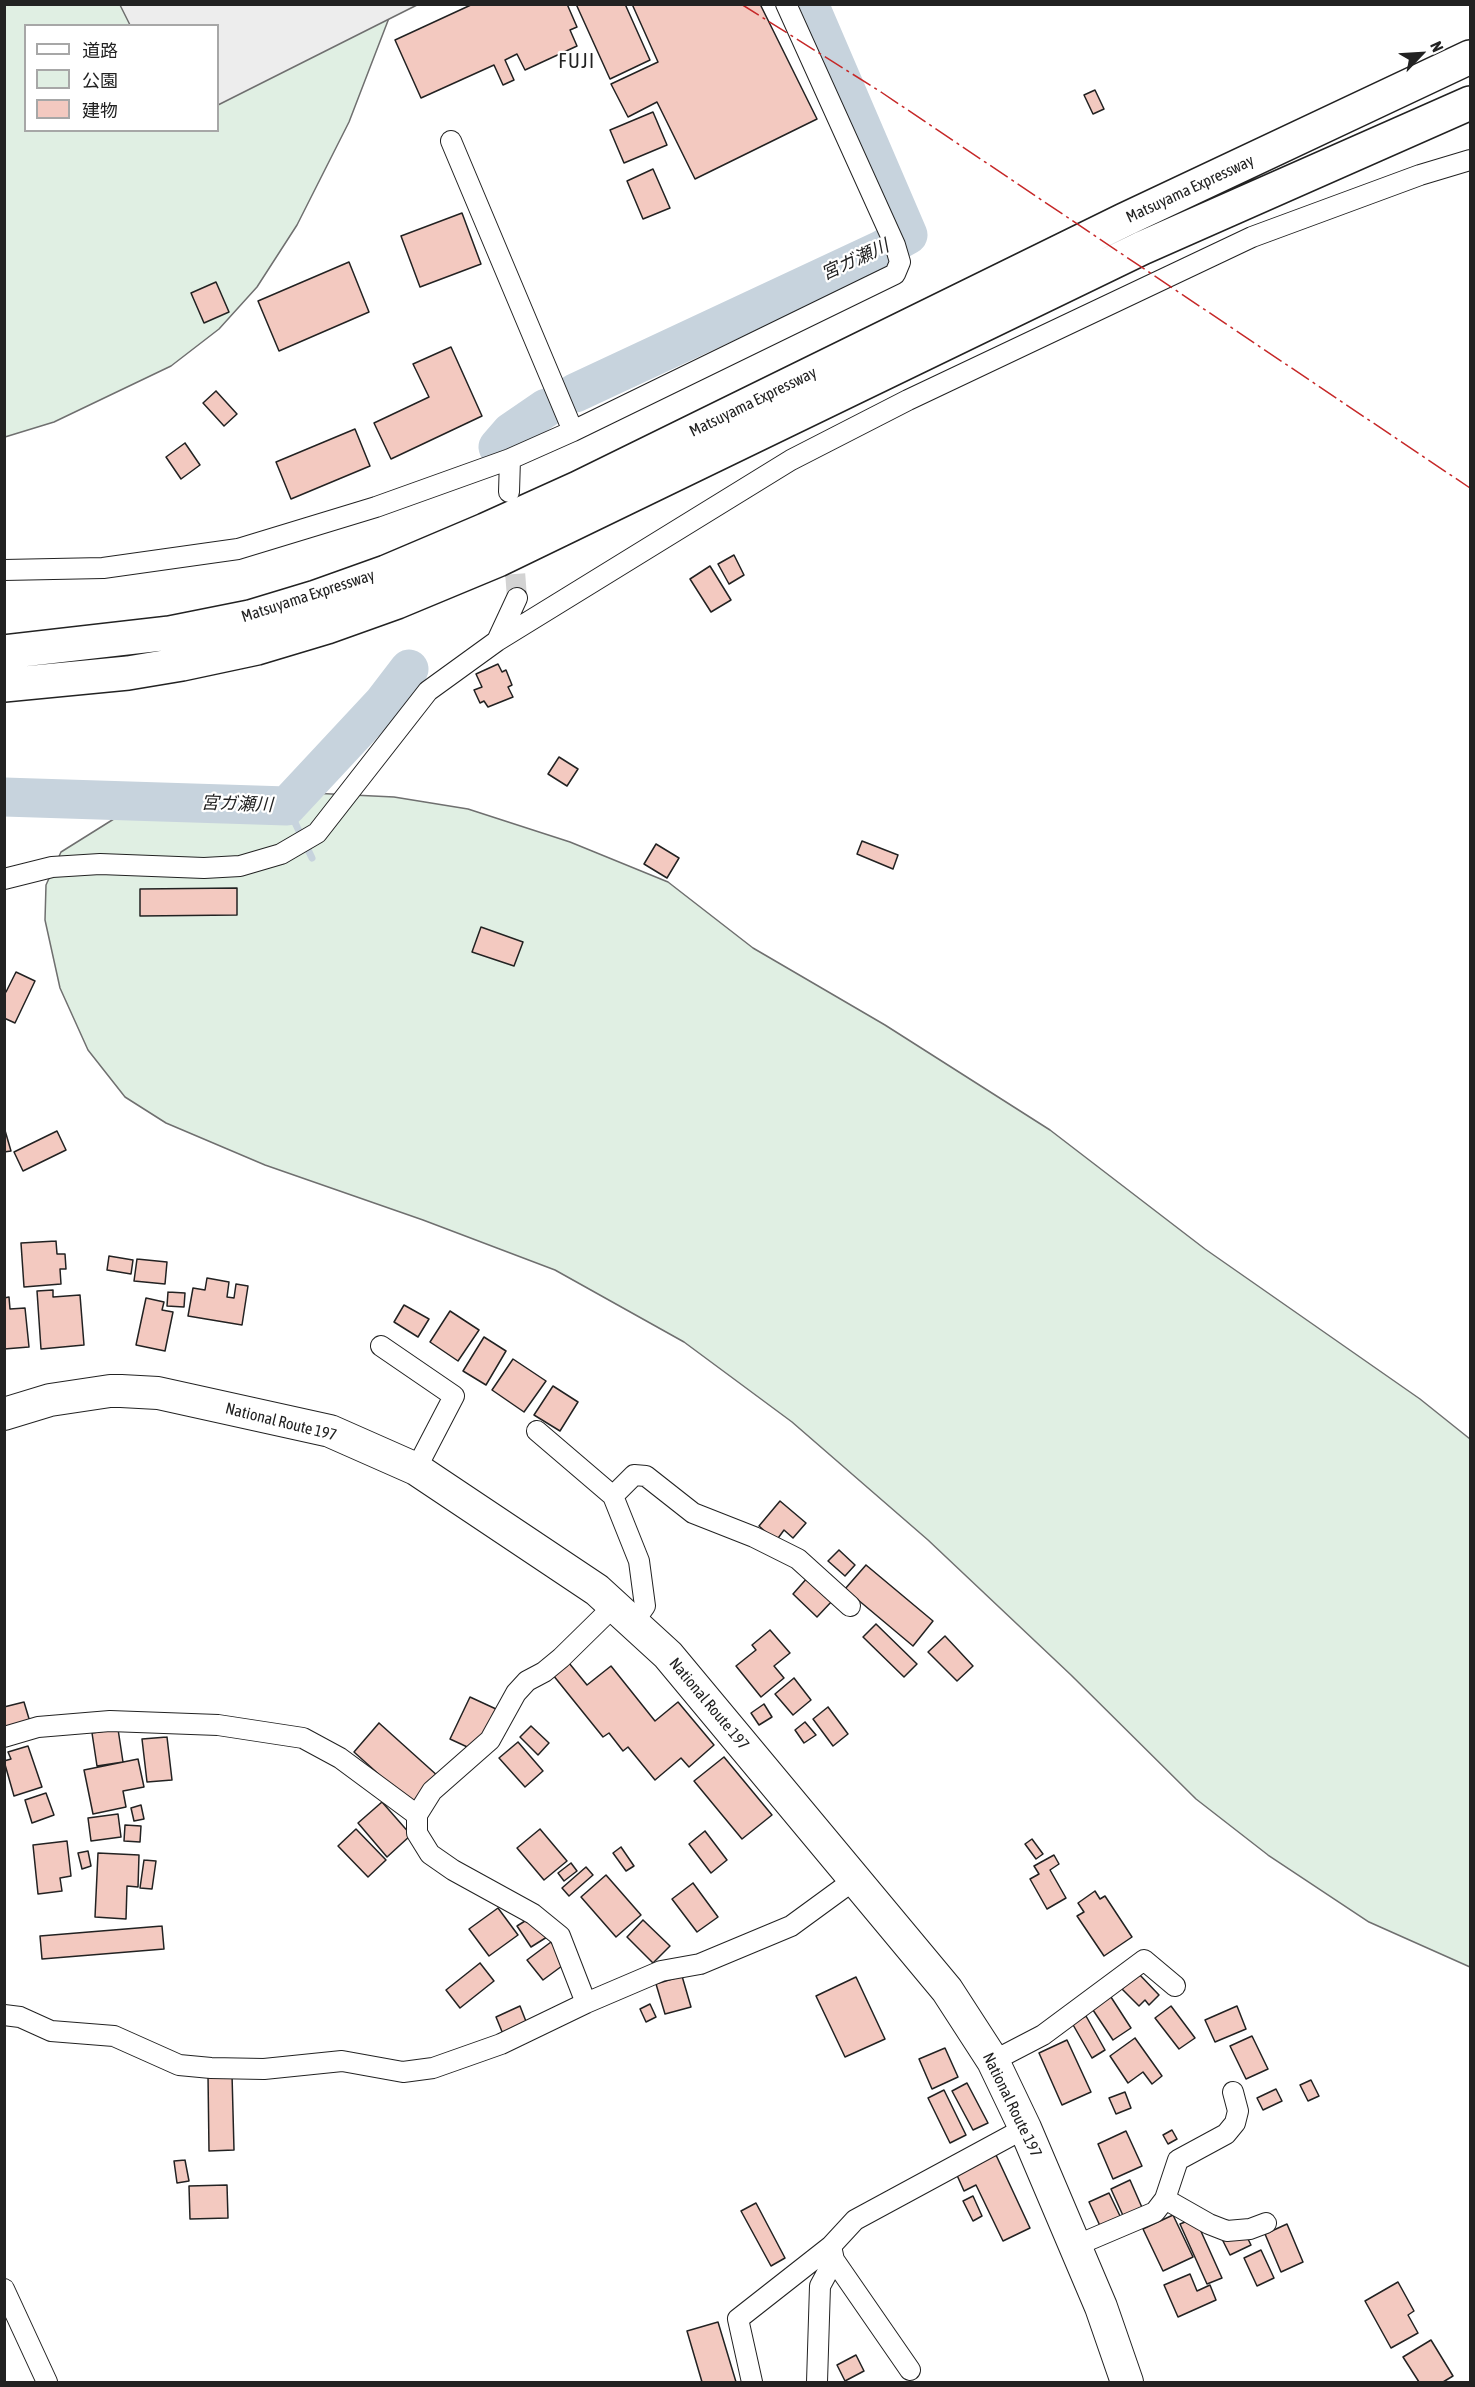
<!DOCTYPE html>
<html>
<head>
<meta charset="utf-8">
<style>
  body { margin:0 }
  #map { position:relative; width:1475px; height:2387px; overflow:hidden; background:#fff; font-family:"Asap Condensed","Noto Sans JP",sans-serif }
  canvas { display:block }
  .frame { position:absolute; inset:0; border:6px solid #222; pointer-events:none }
  .legend { position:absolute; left:24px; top:24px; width:195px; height:108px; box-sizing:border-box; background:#fff; border:2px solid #a7a7a7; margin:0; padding:8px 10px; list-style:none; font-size:18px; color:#222 }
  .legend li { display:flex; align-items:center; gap:12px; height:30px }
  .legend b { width:30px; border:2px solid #a7a7a7 }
  .north { position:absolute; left:1391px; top:24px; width:60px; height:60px; -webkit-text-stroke:4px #fff; paint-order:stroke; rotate:65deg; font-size:16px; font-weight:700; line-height:24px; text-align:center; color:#222 }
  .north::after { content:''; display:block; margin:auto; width:21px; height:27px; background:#222; clip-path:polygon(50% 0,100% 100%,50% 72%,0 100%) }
</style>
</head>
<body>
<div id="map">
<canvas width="1475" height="2387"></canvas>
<div class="frame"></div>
<ul class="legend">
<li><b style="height:8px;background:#fff"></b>道路</li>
<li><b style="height:16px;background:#e0efe3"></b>公園</li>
<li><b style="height:16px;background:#f3c9c0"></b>建物</li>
</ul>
<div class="north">N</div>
</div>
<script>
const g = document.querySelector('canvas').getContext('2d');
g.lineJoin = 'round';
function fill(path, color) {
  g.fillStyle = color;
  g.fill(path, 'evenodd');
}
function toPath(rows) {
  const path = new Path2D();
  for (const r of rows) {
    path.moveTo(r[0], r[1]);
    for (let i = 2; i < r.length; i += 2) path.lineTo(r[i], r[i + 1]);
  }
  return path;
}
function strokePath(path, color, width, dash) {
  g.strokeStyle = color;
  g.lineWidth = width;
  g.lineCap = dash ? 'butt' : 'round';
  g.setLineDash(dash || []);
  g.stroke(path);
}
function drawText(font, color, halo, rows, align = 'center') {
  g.font = font + ' "Asap Condensed","Noto Sans JP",sans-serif';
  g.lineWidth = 4.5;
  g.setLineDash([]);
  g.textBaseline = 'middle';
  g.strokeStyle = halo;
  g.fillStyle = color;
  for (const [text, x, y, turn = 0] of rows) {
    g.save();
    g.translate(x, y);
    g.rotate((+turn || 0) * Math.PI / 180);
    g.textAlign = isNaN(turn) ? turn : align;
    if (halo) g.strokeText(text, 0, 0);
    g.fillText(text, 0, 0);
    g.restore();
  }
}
const green = toPath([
  [5,5,394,5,349,122,297,225,257,287,219,329,171,366,54,422,5,437,5,5],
  [26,26,218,26,218,130,26,130,26,26],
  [311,793,394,797,468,809,570,842,668,882,753,948,885,1025,1050,1130,1205,1249,1420,1399,1470,1439,1470,1967,1369,1922,1268,1855,1196,1799,1071,1675,928,1540,792,1422,684,1342,555,1270,423,1220,265,1165,166,1123,125,1097,88,1050,60,988,45,920,46,885,61,852,125,812,161,802,200,796,240,797,311,793]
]);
fill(green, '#e0efe3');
strokePath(green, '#6f6f6f', 1.5);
const parking = toPath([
  [120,5,417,5,218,105,218,26,130,25,120,5]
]);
fill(parking, '#ededed');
strokePath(parking, '#6f6f6f', 1.5);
strokePath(toPath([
  [287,806,312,858]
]), '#c7d3dd', 7);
strokePath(toPath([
  [575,393,879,251,908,235,809,4],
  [498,447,511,432,546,408],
  [4,797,287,806,383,703,409,669]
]), '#c7d3dd', 39);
const building = toPath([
  [473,4,567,4,577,27,570,30,577,46,525,70,517,54,505,60,514,80,503,85,494,65,421,98,395,40,473,4],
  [576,4,625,4,650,60,610,79,576,4],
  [632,4,760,4,817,119,695,179,657,102,628,117,611,84,658,62,632,4],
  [1095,90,1104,109,1093,114,1084,95,1095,90],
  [653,112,667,145,624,163,610,130,653,112],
  [653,169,670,208,643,219,627,181,653,169],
  [462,213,481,264,420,287,401,236,462,213],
  [349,262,369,312,279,351,258,301,349,262],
  [216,282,229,312,204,323,191,293,216,282],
  [451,347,482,416,391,459,374,423,429,397,413,364,451,347],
  [216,391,237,414,224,426,203,403,216,391],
  [355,429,370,466,291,499,276,462,355,429],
  [185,443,200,465,181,479,166,457,185,443],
  [734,555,744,575,729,584,718,564,734,555],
  [710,566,731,600,711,612,690,579,710,566],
  [498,664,502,672,506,670,512,685,508,687,513,697,488,707,484,701,480,703,474,690,482,687,476,674,498,664],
  [559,757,578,769,567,786,548,774,559,757],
  [862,841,898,855,893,869,857,854,862,841],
  [656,844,679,858,667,878,644,864,656,844],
  [237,888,237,915,140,916,140,889,237,888],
  [481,927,523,942,514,966,472,952,481,927],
  [16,972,35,981,15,1023,4,1018,4,991,6,992,16,972],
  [4,1127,11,1151,4,1152,4,1127],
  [57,1131,66,1150,23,1171,14,1152,57,1131],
  [56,1241,57,1254,65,1254,66,1269,60,1269,61,1284,24,1287,21,1243,56,1241],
  [109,1256,133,1260,131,1274,107,1270,109,1256],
  [137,1259,167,1262,165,1284,134,1281,137,1259],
  [207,1278,229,1282,227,1297,234,1298,236,1284,248,1286,242,1325,188,1316,193,1288,205,1290,207,1278],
  [53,1290,53,1297,80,1295,84,1345,41,1349,37,1291,53,1290],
  [168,1292,185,1293,184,1307,167,1306,168,1292],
  [9,1297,10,1309,25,1308,29,1347,4,1349,4,1298,9,1297],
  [146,1298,164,1302,162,1310,173,1312,165,1351,136,1345,146,1298],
  [404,1305,429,1319,418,1337,394,1322,404,1305],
  [450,1311,479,1330,458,1361,430,1342,450,1311],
  [484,1337,506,1351,486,1385,463,1371,484,1337],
  [513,1359,546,1381,524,1412,492,1390,513,1359],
  [553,1386,578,1402,560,1431,534,1415,553,1386],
  [780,1501,806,1523,793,1538,784,1530,776,1541,759,1526,780,1501],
  [839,1550,855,1565,845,1576,828,1561,839,1550],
  [866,1565,933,1621,913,1646,845,1589,866,1565],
  [808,1577,833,1600,817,1617,793,1594,808,1577],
  [876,1624,917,1664,904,1677,863,1637,876,1624],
  [770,1630,790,1653,774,1666,784,1678,761,1697,736,1666,756,1650,752,1645,770,1630],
  [945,1636,973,1666,957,1681,928,1652,945,1636],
  [569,1663,587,1685,611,1666,655,1721,678,1702,714,1745,689,1767,681,1758,655,1780,628,1747,623,1751,609,1733,603,1737,553,1675,569,1663],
  [794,1678,811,1700,793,1715,775,1694,794,1678],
  [470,1697,496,1709,476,1751,450,1739,470,1697],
  [24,1702,30,1722,4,1729,4,1707,24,1702],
  [764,1704,772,1717,759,1725,751,1713,764,1704],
  [828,1707,848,1734,833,1746,813,1719,828,1707],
  [805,1722,816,1735,804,1743,795,1730,805,1722],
  [379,1723,439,1777,414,1806,354,1752,379,1723],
  [531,1726,549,1743,538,1755,520,1737,531,1726],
  [118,1729,123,1762,97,1766,92,1733,118,1729],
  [167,1737,172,1780,147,1782,142,1739,167,1737],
  [518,1742,543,1771,525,1787,499,1758,518,1742],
  [28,1746,42,1787,14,1796,4,1761,11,1759,8,1752,28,1746],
  [724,1757,772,1815,742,1839,694,1781,724,1757],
  [138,1759,144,1787,123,1791,126,1807,93,1814,84,1770,138,1759],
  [46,1793,54,1815,32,1823,25,1800,46,1793],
  [382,1802,411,1835,387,1857,358,1823,382,1802],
  [141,1805,144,1819,134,1821,131,1808,141,1805],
  [118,1814,121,1837,91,1841,88,1818,118,1814],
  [125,1825,141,1826,140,1842,124,1841,125,1825],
  [356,1829,386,1860,368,1877,338,1846,356,1829],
  [540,1829,567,1861,544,1880,517,1848,540,1829],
  [705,1831,727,1860,711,1873,689,1844,705,1831],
  [1032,1839,1043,1854,1036,1859,1025,1844,1032,1839],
  [67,1841,71,1876,60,1878,62,1891,38,1894,33,1845,67,1841],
  [621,1847,634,1866,626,1871,613,1853,621,1847],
  [88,1851,91,1866,82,1869,78,1853,88,1851],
  [98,1853,139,1855,138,1887,127,1886,126,1919,95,1917,98,1853],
  [1054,1855,1059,1864,1050,1870,1066,1898,1047,1909,1030,1879,1039,1874,1034,1866,1054,1855],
  [144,1860,156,1861,152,1889,140,1888,144,1860],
  [571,1863,577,1871,564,1881,558,1873,571,1863],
  [586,1867,593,1875,569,1896,562,1888,586,1867],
  [606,1875,641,1915,616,1937,581,1897,606,1875],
  [693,1883,718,1917,697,1932,672,1899,693,1883],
  [1095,1891,1100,1899,1105,1896,1132,1937,1104,1956,1077,1916,1084,1912,1078,1903,1095,1891],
  [498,1908,518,1935,489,1956,469,1929,498,1908],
  [533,1916,547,1937,531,1947,517,1926,533,1916],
  [643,1920,670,1946,653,1963,627,1937,643,1920],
  [162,1926,164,1949,42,1959,40,1936,162,1926],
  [551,1942,566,1963,543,1980,527,1960,551,1942],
  [480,1963,494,1981,460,2008,446,1990,480,1963],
  [1138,1973,1159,1995,1149,2005,1145,2000,1139,2006,1122,1989,1138,1973],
  [682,1976,691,2007,665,2014,656,1984,682,1976],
  [856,1977,885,2039,845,2057,816,1996,856,1977],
  [1109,1994,1131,2028,1113,2040,1091,2007,1109,1994],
  [650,2004,656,2017,646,2022,640,2009,650,2004],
  [520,2006,527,2024,503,2034,496,2017,520,2006],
  [1171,2006,1195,2038,1179,2049,1155,2018,1171,2006],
  [1237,2006,1246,2029,1215,2042,1205,2020,1237,2006],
  [1086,2016,1105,2050,1092,2058,1072,2023,1086,2016],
  [1252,2036,1268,2069,1246,2079,1230,2046,1252,2036],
  [1135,2038,1162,2076,1152,2084,1143,2072,1128,2083,1110,2056,1135,2038],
  [1067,2040,1091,2092,1062,2105,1039,2053,1067,2040],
  [945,2048,958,2077,932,2089,919,2059,945,2048],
  [232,2074,234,2150,209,2151,208,2075,232,2074],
  [1311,2080,1319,2096,1308,2101,1300,2085,1311,2080],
  [967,2083,988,2123,973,2130,952,2091,967,2083],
  [1276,2089,1282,2101,1263,2110,1257,2098,1276,2089],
  [944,2090,966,2135,950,2143,928,2098,944,2090],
  [1125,2092,1131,2108,1116,2114,1109,2098,1125,2092],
  [1172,2130,1177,2139,1168,2144,1163,2135,1172,2130],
  [1126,2131,1142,2166,1113,2179,1098,2144,1126,2131],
  [996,2155,1030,2228,1003,2241,976,2185,964,2191,956,2173,996,2155],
  [185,2160,189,2181,177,2183,174,2161,185,2160],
  [1130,2180,1144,2212,1125,2220,1111,2189,1130,2180],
  [227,2185,228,2218,190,2219,189,2186,227,2185],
  [1109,2193,1121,2218,1101,2228,1089,2202,1109,2193],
  [973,2196,982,2216,973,2221,963,2201,973,2196],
  [756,2203,785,2258,771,2266,741,2211,756,2203],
  [1173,2215,1193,2257,1163,2271,1143,2229,1173,2215],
  [1195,2218,1222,2278,1207,2284,1180,2224,1195,2218],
  [1287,2224,1303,2262,1281,2272,1265,2234,1287,2224],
  [1244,2231,1251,2245,1230,2255,1223,2241,1244,2231],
  [1261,2250,1274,2278,1257,2286,1244,2258,1261,2250],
  [1190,2274,1197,2291,1210,2285,1216,2300,1178,2317,1164,2285,1190,2274],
  [1398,2282,1414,2311,1408,2315,1418,2333,1391,2348,1365,2301,1398,2282],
  [718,2322,736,2382,702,2382,687,2331,718,2322],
  [1431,2340,1453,2376,1443,2382,1419,2382,1403,2357,1431,2340],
  [856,2355,864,2371,845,2381,837,2365,856,2355]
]);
fill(building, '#f3c9c0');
strokePath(building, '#222', 1.5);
strokePath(toPath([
  [513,544,517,598]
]), '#d3d3d3', 20, [20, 10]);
const minor = toPath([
  [451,141,573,431],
  [509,492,510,459],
  [4,570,103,568,238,549,376,507,510,459,573,431,895,274,900,262,895,245,786,4],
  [497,641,517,598],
  [4,879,52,867,100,864,204,868,240,866,281,854,317,833,428,691,497,641,791,460,908,400,1252,237,1420,175,1470,160],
  [381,1346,454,1396,416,1469],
  [537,1431,613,1496],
  [633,1623,645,1606,639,1561,613,1496,634,1475,646,1476,693,1513,754,1537,798,1559,850,1606],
  [4,1737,38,1727,110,1721,218,1725,303,1738,340,1758,417,1815],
  [586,2003,560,1936,533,1914,453,1870,430,1854,417,1833,417,1815,432,1791,490,1740,516,1693,527,1681,544,1672,561,1658,614,1606],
  [4,2015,20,2017,51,2031,114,2036,179,2065,211,2068,264,2069,342,2061,403,2072,433,2068,501,2044,586,2003,661,1971,700,1964,791,1926,854,1880],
  [993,2061,1043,2035,1144,1960,1175,1986],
  [1165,2199,1209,2224,1227,2231,1250,2229,1266,2223],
  [1075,2246,1155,2212,1165,2199,1178,2160,1226,2134,1235,2123,1238,2111,1233,2092],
  [4,2289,47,2382],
  [910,2370,834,2260,831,2246,855,2220,1025,2128],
  [752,2382,738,2319,831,2246],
  [817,2382,820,2286,834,2260]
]);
const trunk = toPath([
  [4,1414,50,1400,110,1391,121,1391,158,1393,330,1431,416,1469,597,1590,668,1655,947,1990,993,2061,1025,2128,1101,2307,1127,2382]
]);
const motorway = toPath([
  [4,652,170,633,250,617,316,597,386,572,485,530,578,488,1124,220,1470,57],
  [4,685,128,673,182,664,257,648,327,627,397,602,498,560,1142,248,1470,103]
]);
strokePath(minor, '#222', 22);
strokePath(trunk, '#222', 34);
strokePath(motorway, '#222', 36);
strokePath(minor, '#fff', 20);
strokePath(trunk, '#fff', 32);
strokePath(motorway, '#fff', 33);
strokePath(toPath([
  [741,4,881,92,1470,488]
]), '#c62828', 1.5, [21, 4.5, 3, 4.5]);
drawText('16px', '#222', '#fff', [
  ["Matsuyama Expressway",1190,189,-25],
  ["Matsuyama Expressway",753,402,-26],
  ["Matsuyama Expressway",308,596,-18],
  ["National Route 197",281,1422,14],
  ["National Route 197",709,1704,50],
  ["National Route 197",1012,2105,64]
]);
drawText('italic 18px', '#222', '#fff', [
  ["宮ガ瀬川",855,260,-25],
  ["宮ガ瀬川",237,804,2]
]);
g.letterSpacing = '1.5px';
drawText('20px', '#222', '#fff', [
  ["FUJI",577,62]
]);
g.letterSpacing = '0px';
</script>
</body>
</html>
